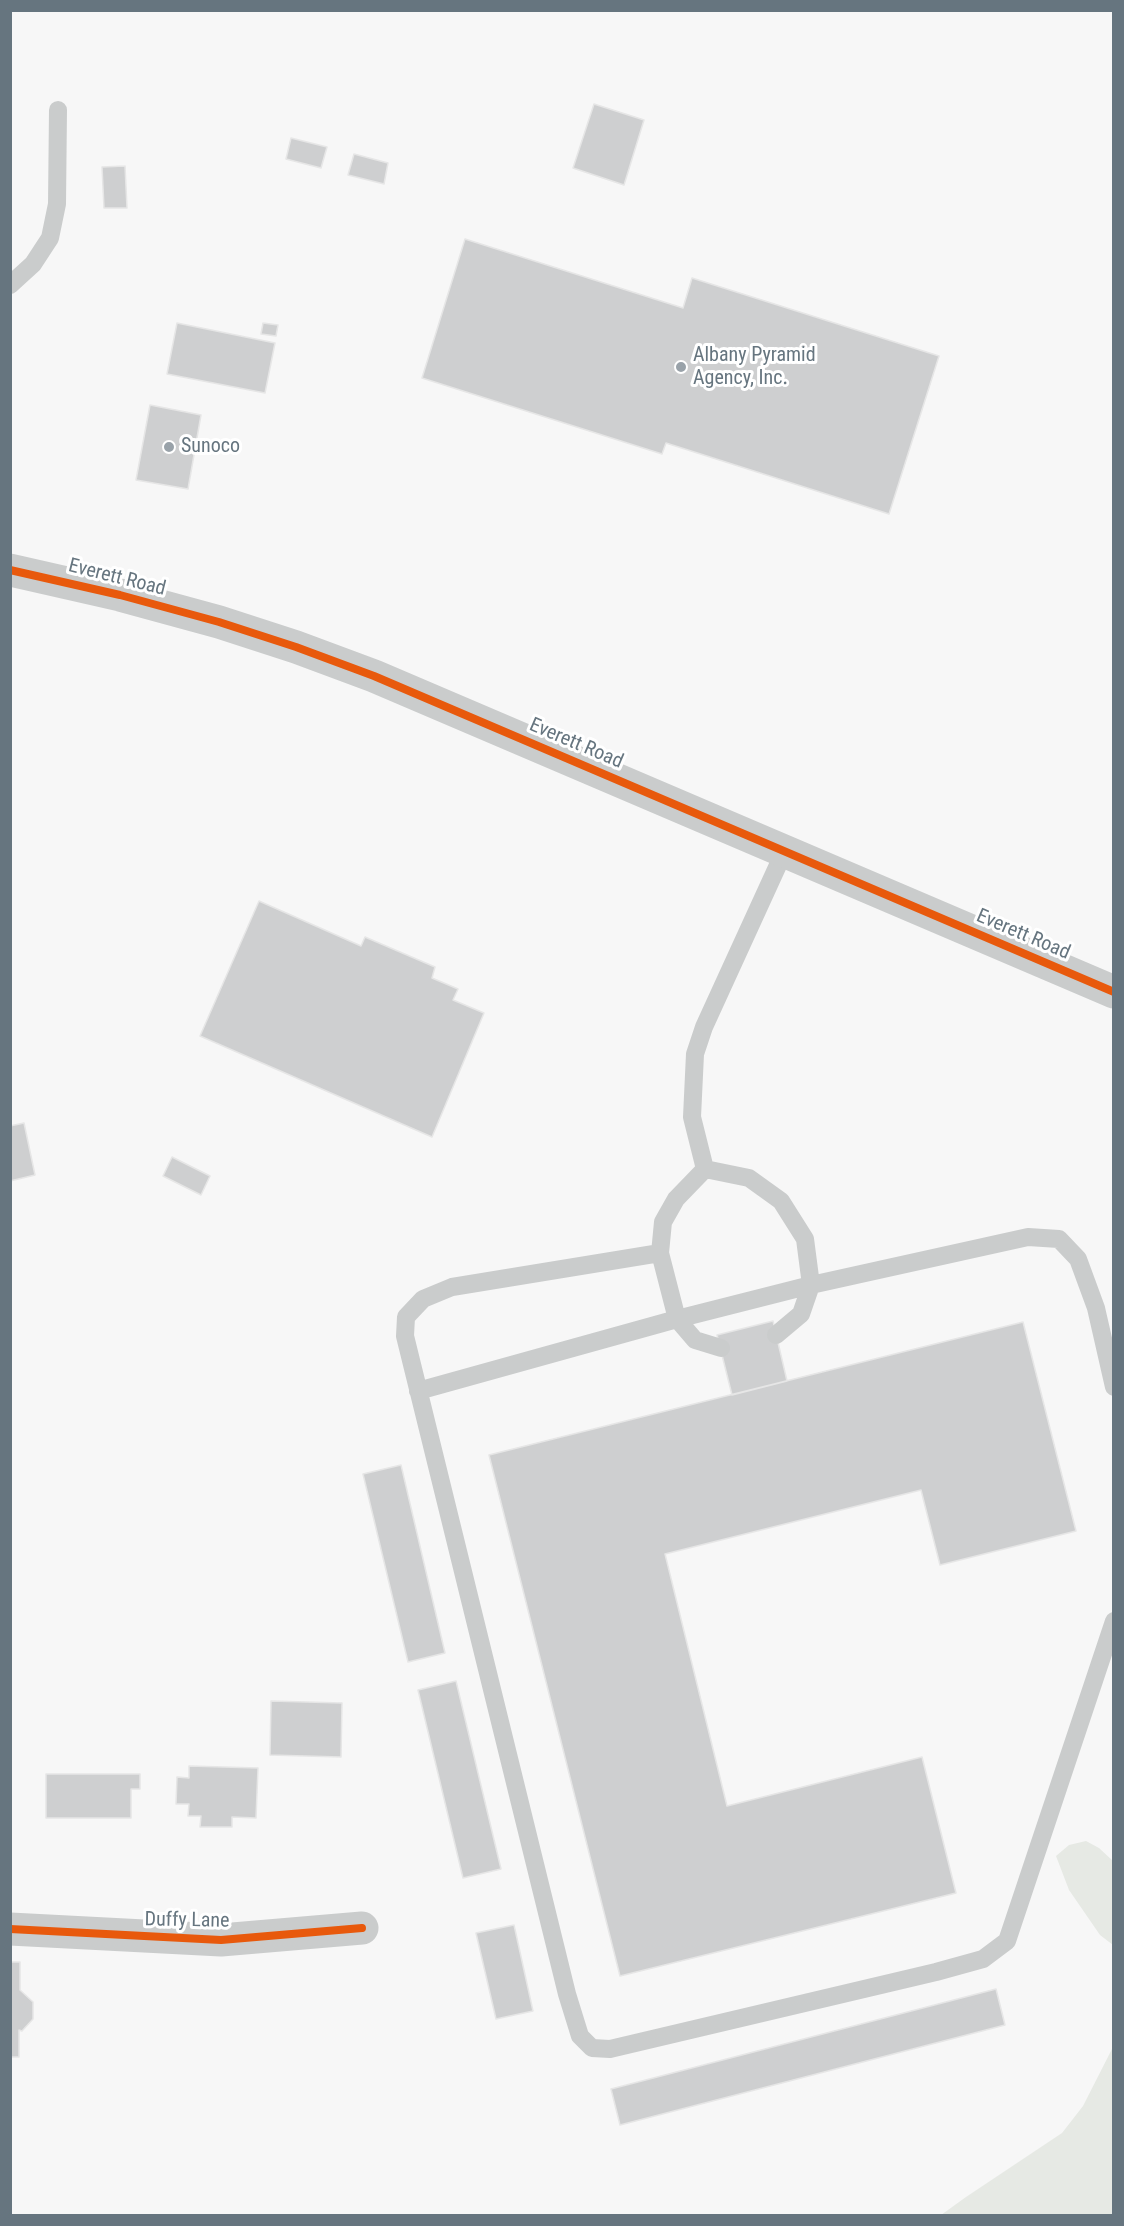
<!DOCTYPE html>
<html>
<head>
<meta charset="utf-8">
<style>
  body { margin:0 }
  #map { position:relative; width:1124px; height:2226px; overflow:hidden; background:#f7f7f7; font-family:"Roboto Condensed",sans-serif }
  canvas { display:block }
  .frame { position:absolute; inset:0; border:12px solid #66757f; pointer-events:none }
</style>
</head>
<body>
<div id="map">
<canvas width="1124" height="2226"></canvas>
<div class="frame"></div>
</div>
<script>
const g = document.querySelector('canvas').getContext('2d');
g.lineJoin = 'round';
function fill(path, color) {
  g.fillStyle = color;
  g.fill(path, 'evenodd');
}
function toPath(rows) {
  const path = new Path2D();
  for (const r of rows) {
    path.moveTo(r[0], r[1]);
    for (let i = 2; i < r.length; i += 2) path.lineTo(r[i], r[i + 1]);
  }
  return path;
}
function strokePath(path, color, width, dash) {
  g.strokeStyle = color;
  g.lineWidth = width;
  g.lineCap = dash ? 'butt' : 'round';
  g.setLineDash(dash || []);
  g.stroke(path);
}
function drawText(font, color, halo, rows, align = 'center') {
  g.font = font + ' "Roboto Condensed",sans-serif';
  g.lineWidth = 6;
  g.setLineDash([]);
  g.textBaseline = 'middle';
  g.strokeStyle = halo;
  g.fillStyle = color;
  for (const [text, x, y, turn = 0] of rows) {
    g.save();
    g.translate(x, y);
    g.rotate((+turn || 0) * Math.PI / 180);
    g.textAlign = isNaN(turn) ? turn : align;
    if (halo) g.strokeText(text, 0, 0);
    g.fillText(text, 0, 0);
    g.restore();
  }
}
fill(toPath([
  [1086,1841,1099,1848,1113,1861,1113,1945,1100,1935,1069,1890,1056,1856,1069,1845],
  [1113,2047,1113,2215,941,2215,966,2197,1062,2133,1083,2106]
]), '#e6e9e4');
const building = toPath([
  [594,104,644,120,624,185,573,168,594,104],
  [291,138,327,147,321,168,286,159,291,138],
  [354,154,388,163,384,184,348,175,354,154],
  [125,166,127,208,104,208,102,167,125,166],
  [465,239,683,308,692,278,939,356,889,514,666,443,662,454,422,378,465,239],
  [177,323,275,343,265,393,167,374,177,323],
  [263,323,278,325,276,336,261,334,263,323],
  [150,405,201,415,188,489,136,480,150,405],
  [259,901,361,946,365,937,435,967,432,978,458,989,453,1000,484,1013,432,1137,200,1036,259,901],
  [24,1123,35,1175,10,1181,10,1126,24,1123],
  [172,1157,210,1176,201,1195,163,1176,172,1157],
  [773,1321,787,1381,732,1395,717,1335,773,1321],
  [1023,1322,1076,1531,940,1565,921,1490,665,1554,727,1806,922,1757,956,1893,620,1976,489,1455,1023,1322],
  [401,1465,445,1653,408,1662,363,1474,401,1465],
  [456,1681,501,1869,463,1878,418,1690,456,1681],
  [271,1701,342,1703,341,1757,270,1755,271,1701],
  [189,1766,258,1768,256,1818,232,1817,232,1827,200,1827,201,1816,188,1816,189,1804,176,1804,177,1777,189,1778,189,1766],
  [46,1774,140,1774,140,1789,131,1789,131,1818,46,1818,46,1774],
  [514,1925,533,2011,496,2019,476,1933,514,1925],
  [10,1962,20,1962,20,1990,33,2002,33,2019,22,2031,19,2030,19,2057,10,2057,10,1962],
  [996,1989,1005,2025,620,2125,611,2089,996,1989]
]);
fill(building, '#cecfd0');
strokePath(building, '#e6e6e6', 1.5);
strokePath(toPath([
  [10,285,33,264,50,238,57,204,58,110],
  [705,1169,692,1117,695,1054,704,1027,784,852],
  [705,1169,749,1178,781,1201,805,1239,811,1285,801,1314,776,1335],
  [705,1169,676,1199,663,1222,660,1253,677,1319,695,1340,721,1348],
  [660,1253,452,1287,423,1299,406,1317,405,1336,567,1994,580,2036,592,2048,610,2049,936,1972,983,1959,1007,1941,1114,1621],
  [418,1391,677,1319,811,1285,1028,1237,1059,1239,1078,1259,1096,1308,1114,1387]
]), '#cacccc', 18);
strokePath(toPath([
  [10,1929,221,1940,362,1928]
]), '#cacccc', 33);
strokePath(toPath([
  [10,570,120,595,219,622,296,647,374,676,1114,992]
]), '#cacccc', 33);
strokePath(toPath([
  [10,570,120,595,219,622,296,647,374,676,1114,992],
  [10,1929,221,1940,362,1928]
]), '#e8590c', 8);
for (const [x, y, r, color] of [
  [681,367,6,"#99a2a9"],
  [169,447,6,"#99a2a9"]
]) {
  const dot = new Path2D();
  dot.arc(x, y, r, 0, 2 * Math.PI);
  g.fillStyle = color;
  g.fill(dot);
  strokePath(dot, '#fff', 2);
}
drawText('20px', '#66757f', '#fff', [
  ["Albany Pyramid",693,356],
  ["Agency, Inc.",693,379],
  ["Sunoco",181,447]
], 'left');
drawText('20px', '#66757f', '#fff', [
  ["Everett Road",117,578,14],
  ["Everett Road",576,744,23],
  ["Everett Road",1023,935,23],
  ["Duffy Lane",187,1921,1]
]);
</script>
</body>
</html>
